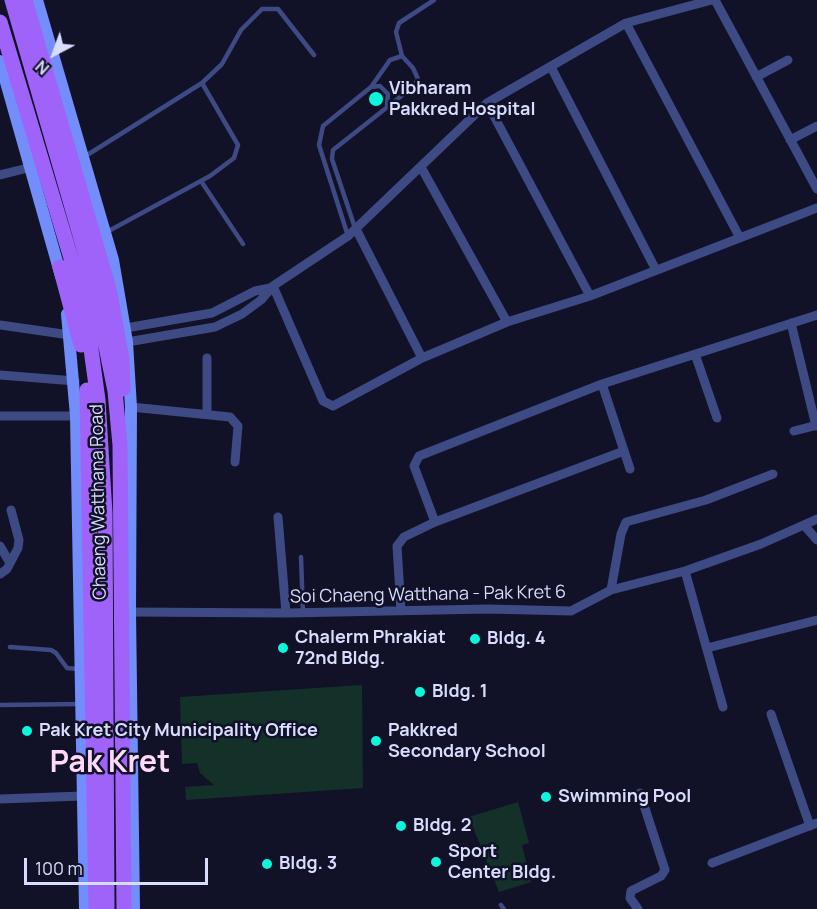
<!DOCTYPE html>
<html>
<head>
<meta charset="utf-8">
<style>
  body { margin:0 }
  #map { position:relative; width:817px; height:909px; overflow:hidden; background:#111227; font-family:Manrope,sans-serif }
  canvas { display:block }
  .north { position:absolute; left:24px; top:24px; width:60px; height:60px; -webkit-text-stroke:4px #111227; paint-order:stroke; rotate:221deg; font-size:16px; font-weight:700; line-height:24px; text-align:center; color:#d8dcfe }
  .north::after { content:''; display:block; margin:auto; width:21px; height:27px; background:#d8dcfe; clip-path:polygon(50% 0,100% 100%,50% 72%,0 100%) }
  .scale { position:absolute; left:24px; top:858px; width:184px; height:27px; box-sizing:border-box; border:3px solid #d8dcfe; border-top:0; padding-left:8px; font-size:18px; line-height:21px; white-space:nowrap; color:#d8dcfe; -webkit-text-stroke:4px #111227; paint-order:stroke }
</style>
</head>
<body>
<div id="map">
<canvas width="817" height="909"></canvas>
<div class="north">N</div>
<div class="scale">100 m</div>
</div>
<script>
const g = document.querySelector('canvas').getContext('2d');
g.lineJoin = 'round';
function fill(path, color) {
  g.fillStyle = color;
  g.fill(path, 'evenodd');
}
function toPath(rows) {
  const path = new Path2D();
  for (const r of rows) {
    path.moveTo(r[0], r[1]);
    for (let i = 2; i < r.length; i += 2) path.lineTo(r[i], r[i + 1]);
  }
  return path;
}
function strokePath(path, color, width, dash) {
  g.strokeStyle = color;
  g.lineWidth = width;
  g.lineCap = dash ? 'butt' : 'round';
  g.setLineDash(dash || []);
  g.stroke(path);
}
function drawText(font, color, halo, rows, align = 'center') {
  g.font = font + ' Manrope,sans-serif';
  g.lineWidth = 5;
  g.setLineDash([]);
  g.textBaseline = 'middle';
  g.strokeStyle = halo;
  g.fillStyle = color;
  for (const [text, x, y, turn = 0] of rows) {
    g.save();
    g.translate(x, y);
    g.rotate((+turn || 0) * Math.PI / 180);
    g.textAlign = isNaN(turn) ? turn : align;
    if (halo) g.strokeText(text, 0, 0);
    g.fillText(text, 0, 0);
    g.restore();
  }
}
fill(toPath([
  [362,685,363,788,186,800,185,787,214,785,200,773,197,763,182,764,180,697],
  [518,802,529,843,522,845,531,882,499,892,469,817]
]), '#143129');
strokePath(toPath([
  [371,87,380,86,388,94,387,105],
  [84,157,202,83,222,64,241,30,262,9,278,9,314,55],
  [201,181,243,244],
  [355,228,332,159,333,150,414,86,418,79,413,68,402,56,396,32,399,23,434,0],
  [105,233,210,176,234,158,238,145,202,83],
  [348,236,319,145,323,126,371,87,390,60,402,56],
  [301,557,303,613],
  [10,647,51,650,56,653,67,668,78,669],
  [0,705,81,704],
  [501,905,504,909]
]), '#3d4a84', 4.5);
strokePath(toPath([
  [715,0,817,189],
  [626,23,740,238],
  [551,67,656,270],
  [756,77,788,60],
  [487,103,590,296],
  [790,140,817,126],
  [421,167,507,322],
  [0,175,32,167],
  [356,229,422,358],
  [273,286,323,401,333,406,422,358,507,322,590,296,817,208],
  [791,323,816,426],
  [0,325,70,335],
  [126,328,212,313,255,291,270,288],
  [127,342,215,327,242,314,261,300,273,286,348,236,487,103,626,23,712,0],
  [695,354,717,418],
  [207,358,207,414],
  [0,375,75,381],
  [602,384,630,469],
  [131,407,230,417,238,426,235,462],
  [0,416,76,416],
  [794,431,817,425],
  [278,517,286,613],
  [435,522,414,466,419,456,602,384,817,315],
  [804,525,817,540],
  [0,546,10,563],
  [685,571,723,707],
  [0,574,7,569,18,548,19,540,11,510],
  [611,590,621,534,626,522,706,500,773,474],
  [401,611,397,546,404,537,435,522,624,451],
  [130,612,286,613,488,609,571,611,611,590,685,571,761,544,817,519],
  [707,648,817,620],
  [771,714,810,826],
  [0,799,82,796],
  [712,863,817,823],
  [638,909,630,898,631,891,661,876,665,870,640,793]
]), '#3d4a84', 9);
strokePath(toPath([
  [37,0,113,260,127,342,131,407,130,612,134,909],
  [0,61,61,276],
  [67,314,76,416,85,909]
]), '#738dfa', 12);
strokePath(toPath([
  [12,0,91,273,115,391,120,445,124,909],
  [25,0,109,289,122,359,123,389],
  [0,22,77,278,90,342,98,400,105,513,107,909],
  [60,267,81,345],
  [87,390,96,909]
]), '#a063f9', 15);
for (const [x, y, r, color] of [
  [376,99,8,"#0bf6da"],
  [475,639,6,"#0bf6da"],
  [283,648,6,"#0bf6da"],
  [420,692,6,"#0bf6da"],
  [27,731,6,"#0bf6da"],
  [376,741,6,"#0bf6da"],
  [546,797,6,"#0bf6da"],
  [401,826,6,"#0bf6da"],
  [436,862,6,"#0bf6da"],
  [267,864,6,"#0bf6da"]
]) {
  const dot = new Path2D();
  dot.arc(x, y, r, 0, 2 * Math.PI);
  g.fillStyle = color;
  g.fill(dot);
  strokePath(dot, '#111227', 2);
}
drawText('bold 18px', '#d8dcfe', '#111227', [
  ["Vibharam",389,89],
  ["Pakkred Hospital",389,110],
  ["Chalerm Phrakiat",295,638],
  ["72nd Bldg.",295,659],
  ["Bldg. 4",487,639],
  ["Bldg. 1",432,692],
  ["Pak Kret City Municipality Office",39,731],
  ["Pakkred",388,731],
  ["Secondary School",388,752],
  ["Swimming Pool",558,797],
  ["Bldg. 2",413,826],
  ["Sport",448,852],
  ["Center Bldg.",448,873],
  ["Bldg. 3",279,864]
], 'left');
drawText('18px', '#d8dcfe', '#111227', [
  ["Chaeng Watthana Road",99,502,-91],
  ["Soi Chaeng Watthana - Pak Kret 6",428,595,-1]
]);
drawText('bold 30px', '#fedaf8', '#111227', [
  ["Pak Kret",110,764]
]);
</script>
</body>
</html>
